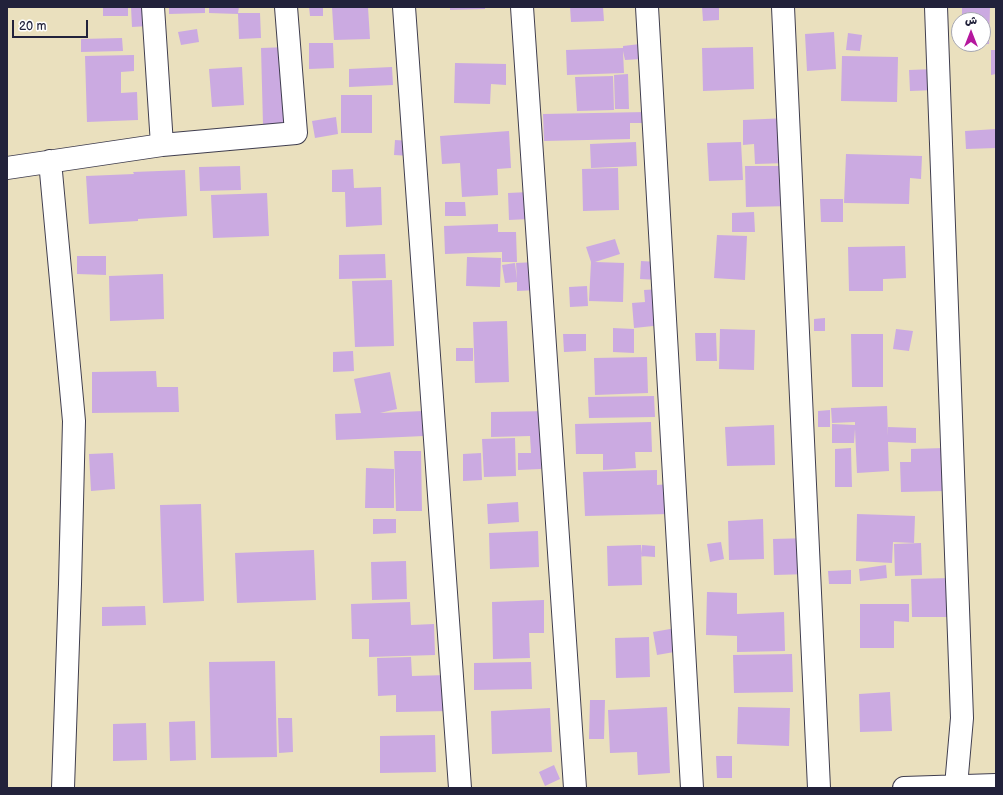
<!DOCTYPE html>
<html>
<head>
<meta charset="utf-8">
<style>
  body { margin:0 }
  #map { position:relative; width:1003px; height:795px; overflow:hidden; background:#eae0be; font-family:"Balsamiq Sans","Playpen Sans Arabic",sans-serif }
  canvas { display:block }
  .frame { position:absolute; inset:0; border:8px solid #22223b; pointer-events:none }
  .north { position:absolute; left:951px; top:12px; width:40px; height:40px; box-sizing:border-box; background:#fff; border:1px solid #a7a7b1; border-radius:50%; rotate:0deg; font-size:11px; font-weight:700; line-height:16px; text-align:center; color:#22223b }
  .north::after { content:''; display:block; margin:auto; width:14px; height:18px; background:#b5179e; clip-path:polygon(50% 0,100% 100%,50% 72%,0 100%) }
  .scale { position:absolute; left:12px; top:20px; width:76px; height:18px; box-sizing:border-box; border:2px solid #22223b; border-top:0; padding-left:5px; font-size:12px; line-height:14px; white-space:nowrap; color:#22223b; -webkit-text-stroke:3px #fff; paint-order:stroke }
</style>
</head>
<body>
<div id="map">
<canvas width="1003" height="795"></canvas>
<div class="frame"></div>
<div class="north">ش</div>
<div class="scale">20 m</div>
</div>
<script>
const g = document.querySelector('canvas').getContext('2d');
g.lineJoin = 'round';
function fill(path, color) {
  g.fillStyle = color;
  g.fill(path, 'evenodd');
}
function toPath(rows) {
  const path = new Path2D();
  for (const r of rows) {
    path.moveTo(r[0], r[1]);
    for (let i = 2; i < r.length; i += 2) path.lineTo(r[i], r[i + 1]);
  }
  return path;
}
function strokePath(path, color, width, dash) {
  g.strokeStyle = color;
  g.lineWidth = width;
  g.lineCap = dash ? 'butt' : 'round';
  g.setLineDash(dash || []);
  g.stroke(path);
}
fill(toPath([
  [103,7,128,7,128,16,103,16],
  [131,7,148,7,149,26,132,27],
  [169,7,205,7,205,13,169,14],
  [209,7,239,7,238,13,260,13,261,38,239,39,238,14,209,13],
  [309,7,323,7,323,16,310,16],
  [332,7,368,7,370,39,334,40],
  [450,7,485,7,485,9,450,10],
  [570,7,603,7,604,21,571,22],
  [702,7,719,7,719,20,703,21],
  [962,7,990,7,989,44,983,44,983,20,962,20],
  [197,29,199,42,181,45,178,32],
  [834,32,836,69,807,71,805,34],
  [848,33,862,35,860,51,846,50],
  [122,38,123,51,81,52,81,39],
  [309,43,333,43,334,68,309,69],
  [640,44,642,59,625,60,623,51,624,73,567,75,566,50,623,48,623,46],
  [288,47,290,125,263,125,261,48],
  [753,47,754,89,703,91,702,48],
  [991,50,996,50,996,74,991,75],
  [134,55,134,71,121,72,121,93,137,92,138,120,87,122,85,56],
  [842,56,898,57,897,102,841,101],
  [455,63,506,64,506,85,491,84,490,104,454,103],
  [242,67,244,105,212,107,209,69],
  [392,67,393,85,349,87,349,69],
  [935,69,936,90,910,91,909,70],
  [628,74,629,109,615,109,614,75],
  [613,76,614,110,577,111,575,77],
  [341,95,372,95,372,133,341,133],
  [646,112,646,123,630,123,630,139,544,141,543,114],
  [336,117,338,134,315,138,312,121],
  [787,118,788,163,755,164,754,144,743,145,743,120],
  [996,129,996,148,966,149,965,131],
  [509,131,511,168,497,169,498,195,462,197,460,163,442,164,440,136],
  [395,140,412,141,411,156,394,155],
  [636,142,637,166,591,168,590,144],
  [741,142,743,180,709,181,707,143],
  [846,154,922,156,921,179,910,178,909,204,844,203],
  [240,166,241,190,200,191,199,167],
  [745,166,791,166,792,206,746,207],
  [618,168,619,210,583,211,582,169],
  [353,169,354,188,381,187,382,225,346,227,345,192,332,192,332,170],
  [185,170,187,216,138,219,138,221,89,224,86,176,134,174,133,172],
  [529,192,530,219,509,220,508,193],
  [267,193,269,236,213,238,211,195],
  [820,199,843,199,843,222,821,222],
  [445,202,465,202,466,216,445,216],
  [754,212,755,232,732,232,732,213],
  [498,224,498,232,516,232,517,262,502,262,502,252,445,254,444,226],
  [717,235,747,236,745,280,714,278],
  [615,239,620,254,595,262,624,263,623,302,589,301,591,262,586,247],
  [905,246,906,278,883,279,883,291,849,291,848,247],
  [385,254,386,278,339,279,339,255],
  [77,256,106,256,106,275,77,274],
  [467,257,501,258,500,287,466,286],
  [641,261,658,262,658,280,640,279],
  [536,262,537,290,517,291,517,282,505,283,502,265,515,263,517,280,516,263],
  [163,274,164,319,110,321,109,276],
  [392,280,394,346,355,347,352,281],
  [587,286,588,306,570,307,569,287],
  [660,289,663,325,634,328,632,303,645,302,644,290],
  [825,318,825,331,814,331,814,319],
  [507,321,509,382,475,383,473,322],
  [613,328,634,329,634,353,613,352],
  [720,329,755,330,754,370,719,369],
  [896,329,913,331,909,351,893,349],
  [695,333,716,333,717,361,696,361],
  [563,334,586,334,586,351,564,352],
  [851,334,883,334,883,387,852,387],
  [456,348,473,348,473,361,456,361],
  [353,351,354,371,333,372,333,352],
  [647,357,648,393,595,395,594,358],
  [156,371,157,387,178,387,179,412,92,413,92,372],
  [390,372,397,409,380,413,423,411,424,436,336,440,335,414,361,413,354,379],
  [654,396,655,417,589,418,588,397],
  [887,406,888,436,888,427,916,428,916,443,888,442,889,471,857,473,855,429,854,443,832,443,832,424,855,425,855,422,832,423,831,408],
  [830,410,830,427,818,427,818,411],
  [552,411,554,454,541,454,541,469,518,470,518,453,531,453,530,436,491,437,491,412],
  [651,422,652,452,635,452,636,468,603,470,603,454,576,454,575,424],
  [774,425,775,465,727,466,725,427],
  [515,438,516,476,484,477,482,439],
  [851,448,852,487,835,487,835,449],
  [944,448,945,491,901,492,900,462,911,462,911,449],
  [394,451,421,451,422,511,396,511],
  [113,453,115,489,91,491,89,454],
  [481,453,482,480,463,481,463,454],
  [366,468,394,469,394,508,365,508],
  [657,470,657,485,669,484,669,514,585,516,583,472],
  [518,502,519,522,488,524,487,504],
  [201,504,204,601,163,603,160,505],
  [857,514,915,516,914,543,893,542,892,563,856,561],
  [373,519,396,519,396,533,373,534],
  [763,519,764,559,729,560,728,521],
  [538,531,539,567,490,569,489,533],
  [809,538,810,574,774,575,773,539],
  [721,542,724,559,710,562,707,544],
  [921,543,922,575,895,576,894,544],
  [641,545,642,585,608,586,607,546],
  [642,545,655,546,655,557,641,556],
  [314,550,316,600,237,603,235,553],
  [406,561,407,599,372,600,371,562],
  [886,565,887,578,860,581,859,569],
  [851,570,851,584,829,584,828,571],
  [949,578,950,617,912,617,911,579],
  [707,592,737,593,737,614,784,612,785,651,737,652,737,636,706,635],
  [544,600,544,633,529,633,530,658,493,659,492,602],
  [410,602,411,625,434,624,435,655,369,657,369,639,352,639,351,604],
  [860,604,909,604,909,622,894,621,894,648,860,648],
  [145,606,146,625,102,626,102,607],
  [676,628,680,651,657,655,653,632],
  [649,637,650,677,616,678,615,638],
  [792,654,793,692,734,693,733,655],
  [411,657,412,676,448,675,449,711,396,712,396,695,378,696,377,658],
  [275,661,277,757,211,758,209,662],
  [531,662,532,689,474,690,474,663],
  [890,692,892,731,860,732,859,694],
  [590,700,605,700,604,739,589,739],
  [667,707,670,773,638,775,637,752,610,753,608,710],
  [738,707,790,708,789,746,737,744],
  [550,708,552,752,492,754,491,711],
  [278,718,292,718,293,752,279,753],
  [195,721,196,760,170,761,169,722],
  [146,723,147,760,113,761,113,724],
  [435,735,436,772,380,773,380,736],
  [716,756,732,756,732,778,717,778],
  [554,765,560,779,545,786,539,772]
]), '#cbaae1');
const minor = toPath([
  [153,7,162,145],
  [404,7,460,788],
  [522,7,575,788],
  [647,7,692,788],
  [783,7,819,788],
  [936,7,962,718,956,786],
  [50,161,74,421,70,584,63,788],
  [7,168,162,145,296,133,286,7],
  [904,788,996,785]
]);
strokePath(minor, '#403e4f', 24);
strokePath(minor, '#fff', 22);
</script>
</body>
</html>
